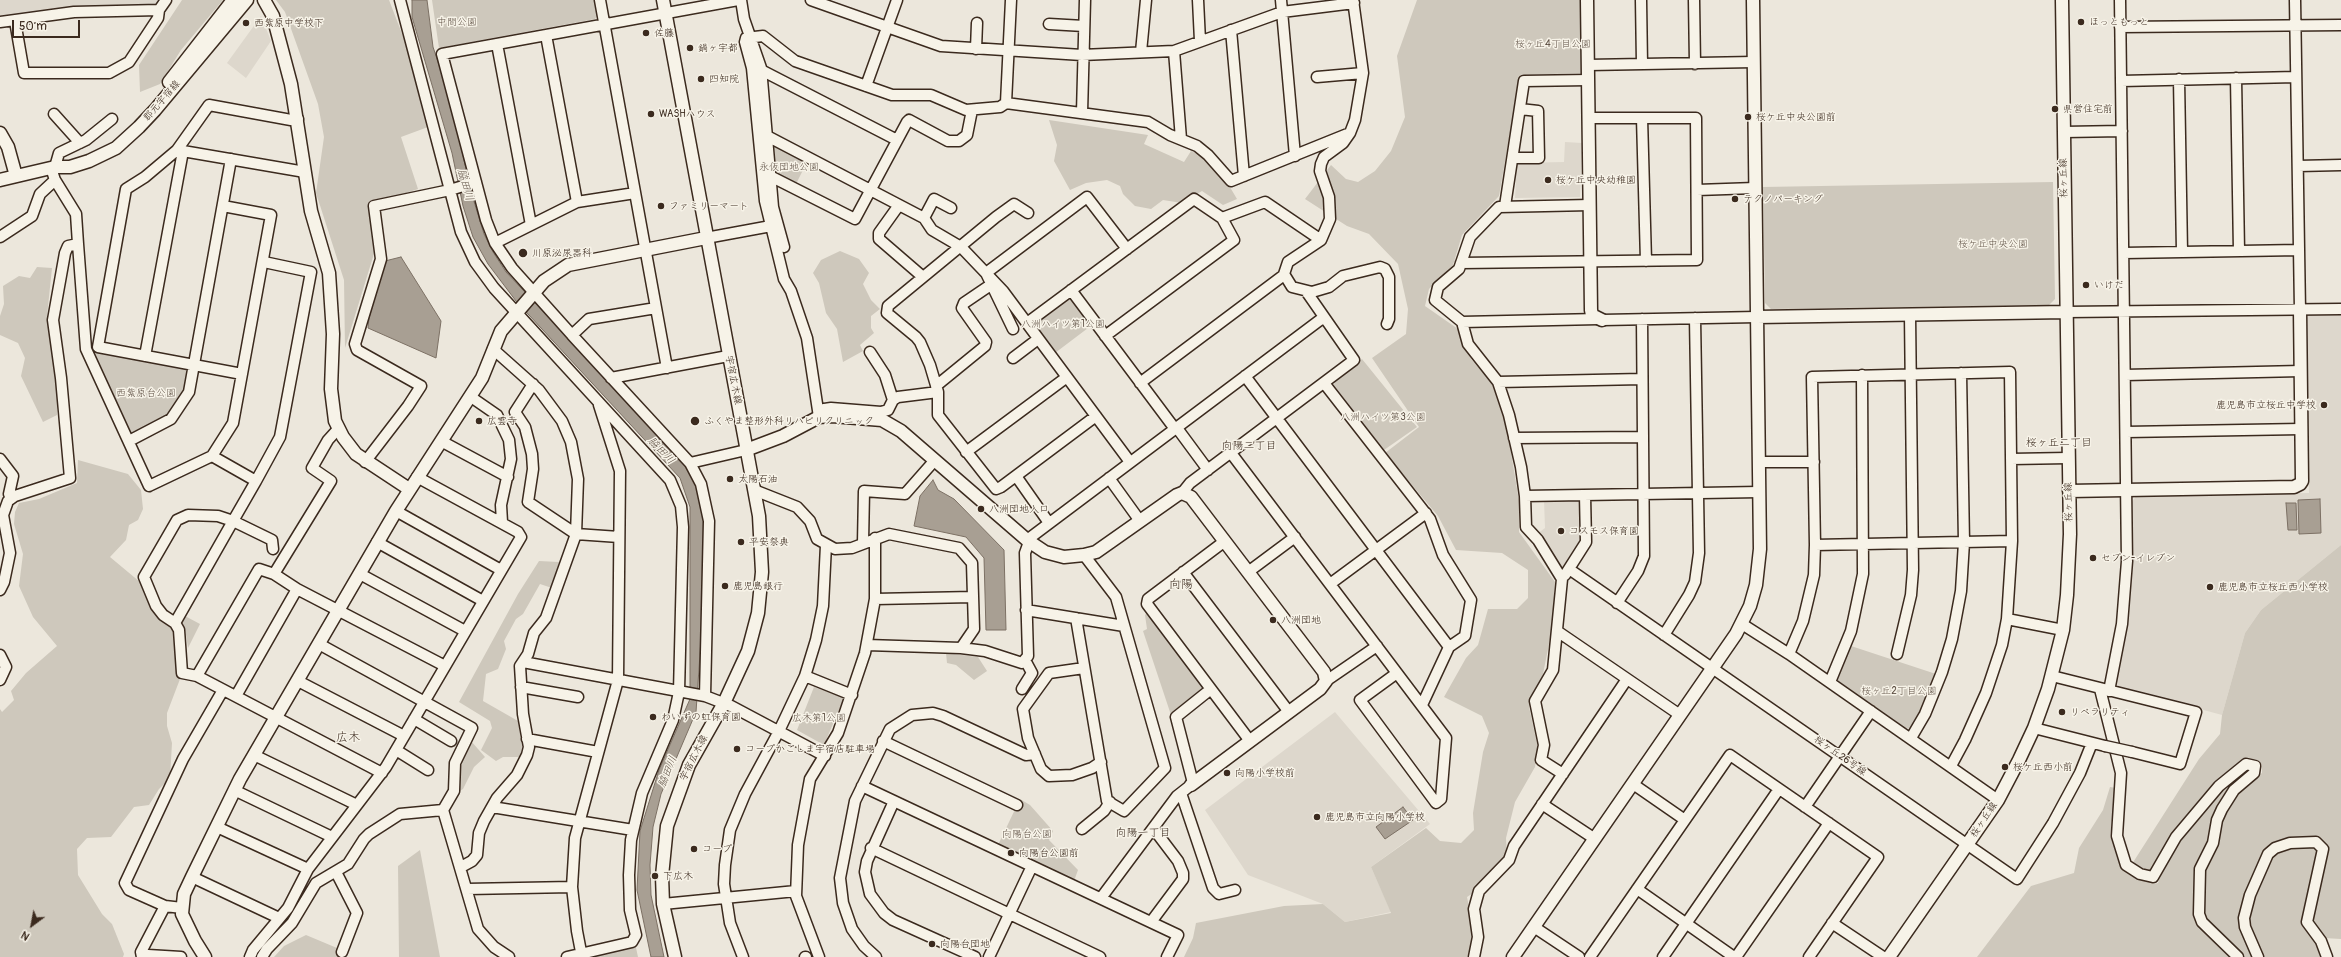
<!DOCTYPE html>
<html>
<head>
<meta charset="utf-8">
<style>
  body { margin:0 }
  #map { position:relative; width:2341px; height:957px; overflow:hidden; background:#ece7dc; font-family:Pangolin,sans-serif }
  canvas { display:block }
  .north { position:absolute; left:12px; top:905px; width:40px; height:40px; -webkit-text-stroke:3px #f7f3e8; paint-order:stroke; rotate:212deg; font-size:11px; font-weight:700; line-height:16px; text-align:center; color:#3b2a1e }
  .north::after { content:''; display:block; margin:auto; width:14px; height:18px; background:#3b2a1e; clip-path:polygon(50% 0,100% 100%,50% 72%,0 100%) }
  .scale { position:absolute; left:12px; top:20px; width:68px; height:18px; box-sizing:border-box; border:2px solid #3b2a1e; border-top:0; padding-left:5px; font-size:12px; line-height:14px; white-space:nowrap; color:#3b2a1e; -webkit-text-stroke:3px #f7f3e8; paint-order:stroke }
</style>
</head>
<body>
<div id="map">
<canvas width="2341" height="957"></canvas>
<div class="north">N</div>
<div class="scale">50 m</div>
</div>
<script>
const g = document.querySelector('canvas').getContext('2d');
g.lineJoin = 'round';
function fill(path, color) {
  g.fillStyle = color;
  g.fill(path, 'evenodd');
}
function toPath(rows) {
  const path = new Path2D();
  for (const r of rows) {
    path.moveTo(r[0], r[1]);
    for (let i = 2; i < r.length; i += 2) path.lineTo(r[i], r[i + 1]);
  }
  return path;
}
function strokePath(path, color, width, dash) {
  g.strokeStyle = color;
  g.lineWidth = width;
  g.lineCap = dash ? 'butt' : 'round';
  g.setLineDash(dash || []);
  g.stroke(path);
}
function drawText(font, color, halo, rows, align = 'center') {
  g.font = font + ' Pangolin,"Klee One",sans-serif';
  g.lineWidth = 3;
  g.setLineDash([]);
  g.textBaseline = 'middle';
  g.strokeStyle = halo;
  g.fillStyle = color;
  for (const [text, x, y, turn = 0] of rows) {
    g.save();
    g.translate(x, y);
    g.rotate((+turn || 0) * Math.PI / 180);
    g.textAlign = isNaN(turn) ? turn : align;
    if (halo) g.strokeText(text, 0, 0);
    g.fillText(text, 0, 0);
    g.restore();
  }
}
fill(toPath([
  [0,0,160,0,152,7,96,6,0,17],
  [261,16,271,41,246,78,227,63],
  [1565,142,1582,143,1580,197,1515,198,1517,163,1564,162],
  [2311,313,2341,313,2341,545,2261,610,2245,633,2222,715,2119,687,2116,683,2126,628,2132,564,2131,503,2137,495,2309,493,2306,318],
  [1544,500,1580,500,1581,544,1564,567,1558,567,1537,534,1545,528],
  [1335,712,1430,824,1371,867,1391,912,1345,922,1323,904,1248,875,1205,810]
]), '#ddd7cc');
fill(toPath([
  [182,0,223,0,181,50,160,84,140,92,139,65],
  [276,0,389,0,406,44,428,127,401,137,418,189,377,203,377,244,345,348,344,280,316,193,324,137,318,104,285,12],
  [432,0,595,0,598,15,595,19,439,48],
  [1417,0,1581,0,1582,73,1520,75,1499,196,1462,235,1453,265,1429,289,1425,306,1458,329,1471,359,1496,388,1505,416,1519,501,1519,532,1555,582,1552,629,1543,674,1529,707,1538,748,1535,767,1515,802,1506,838,1507,856,1476,891,1467,897,1475,936,1467,957,1184,957,1193,938,1196,923,1284,906,1323,904,1345,922,1391,913,1371,867,1426,828,1440,841,1461,843,1474,830,1473,813,1483,752,1489,733,1482,716,1444,697,1466,658,1478,645,1488,609,1517,609,1528,598,1528,570,1502,553,1456,550,1438,516,1385,453,1419,427,1372,358,1406,334,1408,309,1398,264,1369,234,1347,226,1305,199,1331,165,1346,179,1358,182,1375,171,1391,151,1405,117,1397,56],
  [1049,120,1148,135,1144,144,1184,162,1191,151,1201,156,1221,172,1237,199,1223,205,1202,191,1182,203,1163,200,1151,209,1135,206,1123,194,1120,186,1107,180,1086,183,1070,190,1054,161,1057,145],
  [773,144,807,162,796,184,776,176,774,172],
  [2053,182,2055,299,2049,305,1771,309,1765,303,1763,187],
  [840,251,859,259,869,273,863,284,871,300,880,309,871,316,871,328,874,333,860,345,863,351,843,362,837,329,826,313,819,283,813,273,821,260],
  [37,267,52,268,47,316,58,382,57,415,43,422,21,376,25,358,18,343,0,335,0,316,4,304,3,286,19,276,30,278],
  [1068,298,1072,299,1092,325,1055,353,1036,327,1036,323],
  [91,351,185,368,188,372,183,398,171,415,134,435,129,433],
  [1362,359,1417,427,1384,450,1334,385,1335,380],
  [78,460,128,474,141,490,143,509,138,520,129,525,126,540,110,557,140,582,157,605,159,619,173,627,178,634,180,679,167,713,167,726,172,743,170,778,159,789,149,805,134,807,111,837,87,838,77,849,78,875,102,914,112,924,124,954,123,957,0,957,0,709,2,712,14,700,11,691,26,673,57,646,33,617,19,586,23,554,14,524,15,512,19,503,39,499,77,483],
  [2341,545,2341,939,2324,938,2311,920,2326,848,2325,843,2319,838,2268,849,2242,913,2254,957,2244,957,2219,936,2203,917,2204,866,2219,821,2232,797,2244,785,2262,773,2262,765,2256,759,2246,761,2152,871,2144,871,2132,864,2199,759,2220,734,2222,715,2245,633,2261,610],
  [539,561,559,562,552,588,540,584,523,614,516,619,504,641,506,649,498,669,486,674,483,701,518,721,522,746,521,757,503,757,496,761,481,750,492,728,490,721,459,702,518,594],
  [1147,613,1203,688,1201,692,1171,715,1143,631,1147,629,1145,615],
  [185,616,200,624,188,648,185,628,181,621],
  [1851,646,1936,674,1913,728,1902,729,1838,683,1838,675],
  [946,653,978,657,987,671,974,680,956,665,947,663],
  [814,687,844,698,824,745,797,730],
  [471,741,485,757,474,767,463,789,458,792,458,765],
  [2247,769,2250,770,2231,788,2211,840,2201,855,2197,866,2196,909,2234,957,1977,957,2031,886,2074,873,2079,848,2103,810,2110,787,2116,788,2110,837,2117,843,2134,875,2154,884,2158,883,2166,857,2181,837,2230,779],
  [1020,799,1030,805,1053,831,1049,840,1078,870,1074,881,998,845],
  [2311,845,2317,848,2318,851,2303,919,2323,957,2262,957,2249,931,2247,918,2253,896,2272,855,2281,849],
  [420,850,440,957,399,957,398,866],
  [306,935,337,948,340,957,274,957,284,946],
  [635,943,638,957,589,957]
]), '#cec8bc');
const water = toPath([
  [412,0,427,0,433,47,449,94,472,195,484,234,493,252,506,272,679,456,699,487,705,508,703,610,696,712,661,794,653,827,650,865,651,895,664,957,651,957,637,890,640,831,659,770,690,699,690,507,680,478,516,301,488,264,473,237,463,206,452,153,412,17,412,0],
  [401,257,441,321,436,358,368,328,369,318,385,261,401,257],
  [933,480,938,490,954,499,1004,550,1006,630,986,630,984,558,966,537,914,526,920,496,933,480],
  [2320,499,2321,533,2299,534,2298,500,2320,499],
  [2286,503,2296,503,2297,530,2288,530,2286,503],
  [1403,807,1413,820,1385,839,1376,827,1403,807]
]);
fill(water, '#a89f93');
strokePath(water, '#7c7064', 1);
const minor = toPath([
  [400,0,461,232,475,262,494,288,670,480,681,506,683,527,679,692,673,720,642,793,631,840,629,875,630,910,636,935,632,942,567,957],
  [600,0,667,368],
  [741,0,744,19,761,68,773,207,784,247],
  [811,0,941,46,1082,55,1174,51,1282,12,1354,3],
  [1198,0,1200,41],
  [1281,0,1295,156],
  [1353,0,1363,73,1355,120,1350,133,1343,143,1324,157,1321,164,1320,171,1329,197,1330,219,1321,240,1288,262,1284,274,1292,287,1312,292,1329,287,1343,276,1380,267,1385,269,1389,277,1389,319,1387,324],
  [1641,0,1642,64],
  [1694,0,1695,64],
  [2295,0,2300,310],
  [15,21,24,73,109,73,129,62,158,18,159,10,166,0],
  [0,22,74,12,159,10],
  [1049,24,1084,26],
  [2120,27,2341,25],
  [1231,30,1244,176],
  [546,35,577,202],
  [497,44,531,225],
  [976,49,977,23],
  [1174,51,1181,139],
  [1141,52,1146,0],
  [1588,65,1754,62],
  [761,70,897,140],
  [1317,77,1363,73],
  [2236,78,2239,251],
  [2179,79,2182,252],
  [2121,81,2296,77],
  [866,86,897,0],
  [1006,103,1011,0],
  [1082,113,1085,0],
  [54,114,80,143],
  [1642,118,1646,261],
  [2064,132,2122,131],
  [767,136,924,218,932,230,961,247,1003,291,1130,462],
  [177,150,305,172],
  [1513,158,1539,158,1538,111,1520,109],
  [2298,166,2341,165],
  [55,167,59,153,86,140,112,119],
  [770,176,855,219,907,122,909,120,948,141,959,141,967,135,972,110],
  [1697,190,1755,188],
  [899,205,879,233,879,239,923,277],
  [1505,206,1524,81,1588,80],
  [1028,213,1014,204,996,217,888,306,887,313,916,337,920,342,930,365,938,392,938,415,996,489,1001,487,1096,416],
  [924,218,934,199,951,208],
  [1222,218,1265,202,1321,240],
  [0,237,32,216,40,194,55,180],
  [706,238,771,226],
  [495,243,577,202,635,193],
  [78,244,86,349,149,486,212,456,256,481],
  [2124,253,2299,250],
  [264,262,311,272,280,437,256,481,233,521,175,623,163,615,156,606,144,577,177,520,188,515,218,516,233,521,272,540,273,549],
  [1461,263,1697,260,1696,118,1589,118],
  [1071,290,1175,429],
  [656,308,589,319,572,335,690,463,701,484,709,521,705,696],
  [2066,312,2341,309],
  [1602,320,1757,317],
  [1462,322,1598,319],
  [1027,323,1194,199,1222,218,1234,240,1105,336],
  [1013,329,986,273,1087,197,1127,249],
  [572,335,512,268,495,243,486,220,442,54,738,0],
  [870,352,885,375,893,400],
  [145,356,183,151],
  [1013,358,1038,339],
  [242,374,98,347,126,189,145,177,177,150,209,105,291,120,298,119],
  [2125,375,2301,371],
  [1245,376,1449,647],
  [611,378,728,356],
  [1498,382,1642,379],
  [1140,383,1284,275],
  [1324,383,1430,519,1443,555,1471,600,1465,636,1449,647,1422,705],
  [533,384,515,412,525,427,532,454,533,469,528,502,576,534,619,537],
  [936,386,985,346,986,342,962,308,964,303,992,284],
  [471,397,497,415,509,440,511,459,501,505,502,522],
  [818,410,831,408,881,412,888,410,893,400,898,397,938,392],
  [819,417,807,338,791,291,784,279,765,201,752,68,745,42,746,38,763,36,795,61,892,95,931,95,966,110,1000,107,1006,103,1148,122,1170,135,1197,146,1208,155,1231,181,1350,133],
  [1177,428,1208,470],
  [2126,432,2301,429],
  [1514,438,1643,437],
  [129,441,171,419,189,392,231,159],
  [441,441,508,477],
  [966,452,1067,377],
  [1231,453,1446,738,1441,799,1436,803,1360,700,1397,673],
  [212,456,233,423,271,215,223,206],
  [0,459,13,476,9,494],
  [2011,459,2068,458],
  [365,462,408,406,421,386,357,350,355,344,381,259,374,206,450,190,476,182],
  [1759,462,1814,462],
  [690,463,746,450],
  [1016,476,1049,523],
  [1109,478,1140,521],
  [754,490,797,507,810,521,817,539,835,549,852,548,889,534,959,548,972,563,974,629,961,648,867,645],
  [1182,493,1190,483,1354,360,1306,291],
  [1525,496,1759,492],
  [396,511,501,570],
  [1027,540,1324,317],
  [1225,541,1148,599,1147,604,1250,741],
  [377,542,483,601],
  [863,543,864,491,905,494,935,460],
  [1815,545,2012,541],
  [1569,569,2017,879,2053,823,2080,773,2092,743],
  [1183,572,1289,712],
  [1248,572,1295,537],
  [274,574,331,481,312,468,328,440,338,429],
  [360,574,465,631],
  [1565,575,1586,542,1585,495],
  [1330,584,1426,513],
  [0,590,4,582,10,553,3,515,8,501,15,496,70,478,61,378,53,320,65,253,68,246,78,244,76,214,55,180,51,168],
  [875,599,973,597],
  [1617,603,1638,571,1644,556,1642,319],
  [1026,610,1124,626],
  [1076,618,1107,801,1124,811,1165,768,1116,597,1084,555],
  [2007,619,2063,630],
  [175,623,179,630,182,673,197,676,382,773],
  [1742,624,1789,654],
  [1557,631,1680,715],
  [1664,635,1689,595,1695,582,1699,553,1695,318],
  [319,644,472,728,455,763,454,791,443,810],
  [961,648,985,651,1022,663,1028,656,1025,553,1029,542],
  [1897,654,1911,595,1913,570,1910,315],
  [0,655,6,667,0,680],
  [523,662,705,696,731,706,825,756],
  [1084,668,1049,673,1023,709,1028,738,1041,769,1049,776,1072,775,1092,768,1101,762],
  [197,676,259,569,274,574,297,589,445,666],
  [805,676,852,695],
  [2052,676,2196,712,2180,764,2132,752],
  [298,681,404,736],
  [1326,681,1377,646],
  [1830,682,1851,631,1863,574,1862,375],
  [521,687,578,697],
  [1022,689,1032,673,1025,660],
  [2100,689,2121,773,2117,836,2126,865,2140,874,2153,877,2176,837,2219,786,2246,764,2255,766,2254,773,2234,790,2222,809,2217,820,2213,843,2200,869,2199,914,2202,922,2238,957],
  [2109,691,2122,624,2127,561,2120,0],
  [236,696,297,589],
  [414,719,451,741],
  [2034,728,2105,746],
  [1911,738,1925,714,1942,672,1952,639,1961,591,1964,542,1961,373],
  [527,739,598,752],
  [883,741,1017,805],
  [396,750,428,770],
  [254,755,357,805],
  [1951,766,1965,740,1986,693,2002,645,2007,619,2012,541,2010,372,1812,377,1815,545,1814,575,1803,621,1789,654,1998,800],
  [1563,774,1541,760,1544,745,1535,701,1553,670,1562,579,1538,540,1526,527,1525,496,1521,467,1509,415,1498,382,1468,344,1462,322,1435,300,1438,287,1459,269,1470,237,1499,207,1590,205],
  [1193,783,1176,717,1211,689],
  [1633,784,1685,820],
  [862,786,1178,935,1167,957],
  [234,790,332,837],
  [1181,793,1213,888,1219,894,1235,890],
  [894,801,867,861,865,872,870,894,884,913,893,920,975,957],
  [1542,804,1595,839],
  [492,807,633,830],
  [1805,807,1871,711],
  [217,827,308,869],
  [1082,829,1104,811,1110,802],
  [871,848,1100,957],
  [461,867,472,861,477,855,479,833,484,821,497,798,517,775,527,755,529,747,523,714,520,666,528,654,534,633,546,618,576,534,578,479,571,442,562,421,539,390,493,349],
  [336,872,357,913,342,952],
  [192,877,279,918],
  [467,889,572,887],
  [1637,889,1734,957],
  [1101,898,1177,796,1191,785],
  [663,904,796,891],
  [182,908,165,906,129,890,125,883,183,759,223,690],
  [1151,922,1183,879,1183,873,1178,861,1153,828],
  [1832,923,1883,957],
  [1534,927,1579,957],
  [148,955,181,957],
  [142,957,141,952,165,906],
  [250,957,253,950,288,908,308,869,386,767,521,537,518,532,417,477],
  [262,957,267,949,292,923,316,883,348,864,364,839,369,834,400,814,443,810,478,929,494,947,509,957],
  [582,957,577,931,572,887,575,838,618,680,620,471,599,405],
  [743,957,730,923,724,884,725,865,730,830,745,794,779,731,805,676,816,640,823,606,826,545],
  [805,957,806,957],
  [819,957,796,896,798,845,810,779,838,733,865,653,875,599,875,538],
  [876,957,864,946,852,929,843,903,840,878,855,801,890,729,912,715,933,713,943,716,1026,755,1035,754],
  [989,957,1032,866],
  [1474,957,1478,937,1474,909,1479,891,1509,860,1514,846,1627,679],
  [1590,957,1730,755,1878,857,1809,957],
  [1663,957,1779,789],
  [1736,957,1829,823],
  [2258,957,2245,927,2244,918,2250,895,2268,854,2275,848,2290,843,2316,842,2323,849,2307,922,2321,941,2327,957]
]);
const tertiary = toPath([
  [264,0,273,16,291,84,311,211,329,273,333,334,331,389,335,421,343,437,356,454,409,489],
  [663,0,759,516,762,572,758,613,748,651,724,703,689,765,667,826,662,876,663,904,675,957],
  [1587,0,1591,310,1592,315,1602,320],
  [169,82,233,0],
  [0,133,8,147,16,176],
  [0,180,55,167,70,167,89,161,116,148,139,127,155,110,247,0],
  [1757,317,2066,312],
  [746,450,783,436,819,417,832,416,882,420,901,431,1027,540,1045,552,1064,557,1084,555,1096,552,1177,495,1182,493,1191,497,1324,672,1326,681,1320,689,1191,785],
  [2069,491,2294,487,2300,484,2302,481,2300,310],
  [205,957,195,941,182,914,184,894,192,877,240,779,396,511,482,378,501,331,544,281,568,265,706,238],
  [1513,957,1736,634,1750,606,1756,585,1760,549,1753,0],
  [1889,957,1998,800,2019,760,2034,728,2048,689,2063,630,2067,595,2070,534,2062,0]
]);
strokePath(minor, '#3b2a1e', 13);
strokePath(tertiary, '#3b2a1e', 15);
strokePath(minor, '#f7f3e8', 10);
strokePath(tertiary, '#f7f3e8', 12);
const minorBridge = toPath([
  [2105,746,2132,752]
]);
strokePath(minorBridge, '#3b2a1e', 13, []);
strokePath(minorBridge, '#f7f3e8', 10);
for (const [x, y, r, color] of [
  [2081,22,4,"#3b2a1e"],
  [246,23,4,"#3b2a1e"],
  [646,33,4,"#3b2a1e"],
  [690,48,4,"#3b2a1e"],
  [701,79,4,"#3b2a1e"],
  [2055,109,4,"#3b2a1e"],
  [651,114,4,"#3b2a1e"],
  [1748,117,4,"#3b2a1e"],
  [1548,180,4,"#3b2a1e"],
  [1735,199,4,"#3b2a1e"],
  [661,206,4,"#3b2a1e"],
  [523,253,5,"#3b2a1e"],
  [2086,285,4,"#3b2a1e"],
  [2324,405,4,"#3b2a1e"],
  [479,421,4,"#3b2a1e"],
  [695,421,5,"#3b2a1e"],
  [730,479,4,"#3b2a1e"],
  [981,509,4,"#3b2a1e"],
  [1561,531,4,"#3b2a1e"],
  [741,542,4,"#3b2a1e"],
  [2093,558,4,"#3b2a1e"],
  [725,586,4,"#3b2a1e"],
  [2210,587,4,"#3b2a1e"],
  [1273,620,4,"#3b2a1e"],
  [2062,712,4,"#3b2a1e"],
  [653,717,4,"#3b2a1e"],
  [737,749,4,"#3b2a1e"],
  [2005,767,4,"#3b2a1e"],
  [1227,773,4,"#3b2a1e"],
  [1317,817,4,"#3b2a1e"],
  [694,849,4,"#3b2a1e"],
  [1011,853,4,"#3b2a1e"],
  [655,876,4,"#3b2a1e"],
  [932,944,4,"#3b2a1e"]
]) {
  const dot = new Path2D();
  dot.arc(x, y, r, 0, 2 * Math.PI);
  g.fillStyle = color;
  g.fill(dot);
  strokePath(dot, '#f7f3e8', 1.5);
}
drawText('10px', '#605246', '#f7f3e8', [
  ["中間公園",457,22],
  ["桜ヶ丘4丁目公園",1553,44],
  ["永仮団地公園",789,167],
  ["桜ケ丘中央公園",1993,244],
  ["八洲ハイツ第1公園",1063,324],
  ["西紫原台公園",146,393],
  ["八洲ハイツ第3公園",1383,417],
  ["桜ヶ丘2丁目公園",1899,691],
  ["広木第1公園",819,718],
  ["向陽台公園",1027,834]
]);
drawText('10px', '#3b2a1e', '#f7f3e8', [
  ["ほっともっと",2089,22],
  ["西紫原中学校下",254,23],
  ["佐藤",654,33],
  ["鍋ヶ宇都",698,48],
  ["四知院",709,79],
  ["県営住宅前",2063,109],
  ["WASHハウス",659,114],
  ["桜ケ丘中央公園前",1756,117],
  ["桜ケ丘中央幼稚園",1556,180],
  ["テクノパーキング",1743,199],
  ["ファミリーマート",669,206],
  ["川原泌尿器科",532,253],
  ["いけだ",2094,285],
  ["鹿児島市立桜丘中学校",2316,405,"right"],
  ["広雲寺",487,421],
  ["ふくやま整形外科リハビリクリニック",704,421],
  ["太陽石油",738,479],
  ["八洲団地入口",989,509],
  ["コスモス保育園",1569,531],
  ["平安祭典",749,542],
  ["セブン-イレブン",2101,558],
  ["鹿児島銀行",733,586],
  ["鹿児島市立桜丘西小学校",2218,587],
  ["八洲団地",1281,620],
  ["リベラリティ",2070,712],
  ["わいずの虹保育園",661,717],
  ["コープかごしま宇宿店駐車場",745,749],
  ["桜ケ丘西小前",2013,767],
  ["向陽小学校前",1235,773],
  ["鹿児島市立向陽小学校",1325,817],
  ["コープ",702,849],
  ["向陽台公園前",1019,853],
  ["下広木",663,876],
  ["向陽台団地",940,944]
], 'left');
drawText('10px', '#3b2a1e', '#f7f3e8', [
  ["郡元宇宿線",162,101,-49],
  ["桜ヶ丘線",2064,178,-91],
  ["宇宿広木線",733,380,79],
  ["桜ヶ丘線",2069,502,-91],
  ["桜ヶ丘26号線",1840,756,35],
  ["宇宿広木線",694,758,-63],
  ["桜ヶ丘線",1984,820,-56]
]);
drawText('italic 11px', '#615347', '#f7f3e8', [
  ["脇田川",465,185,74],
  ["脇田川",661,451,46],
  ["脇田川",668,772,-68]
]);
drawText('11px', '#3b2a1e', '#f7f3e8', [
  ["桜ヶ丘二丁目",2059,443],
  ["向陽二丁目",1249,446],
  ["向陽一丁目",1143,833]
]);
drawText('12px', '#3b2a1e', '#f7f3e8', [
  ["向陽",1181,585],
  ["広木",348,738]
]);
</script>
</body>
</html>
